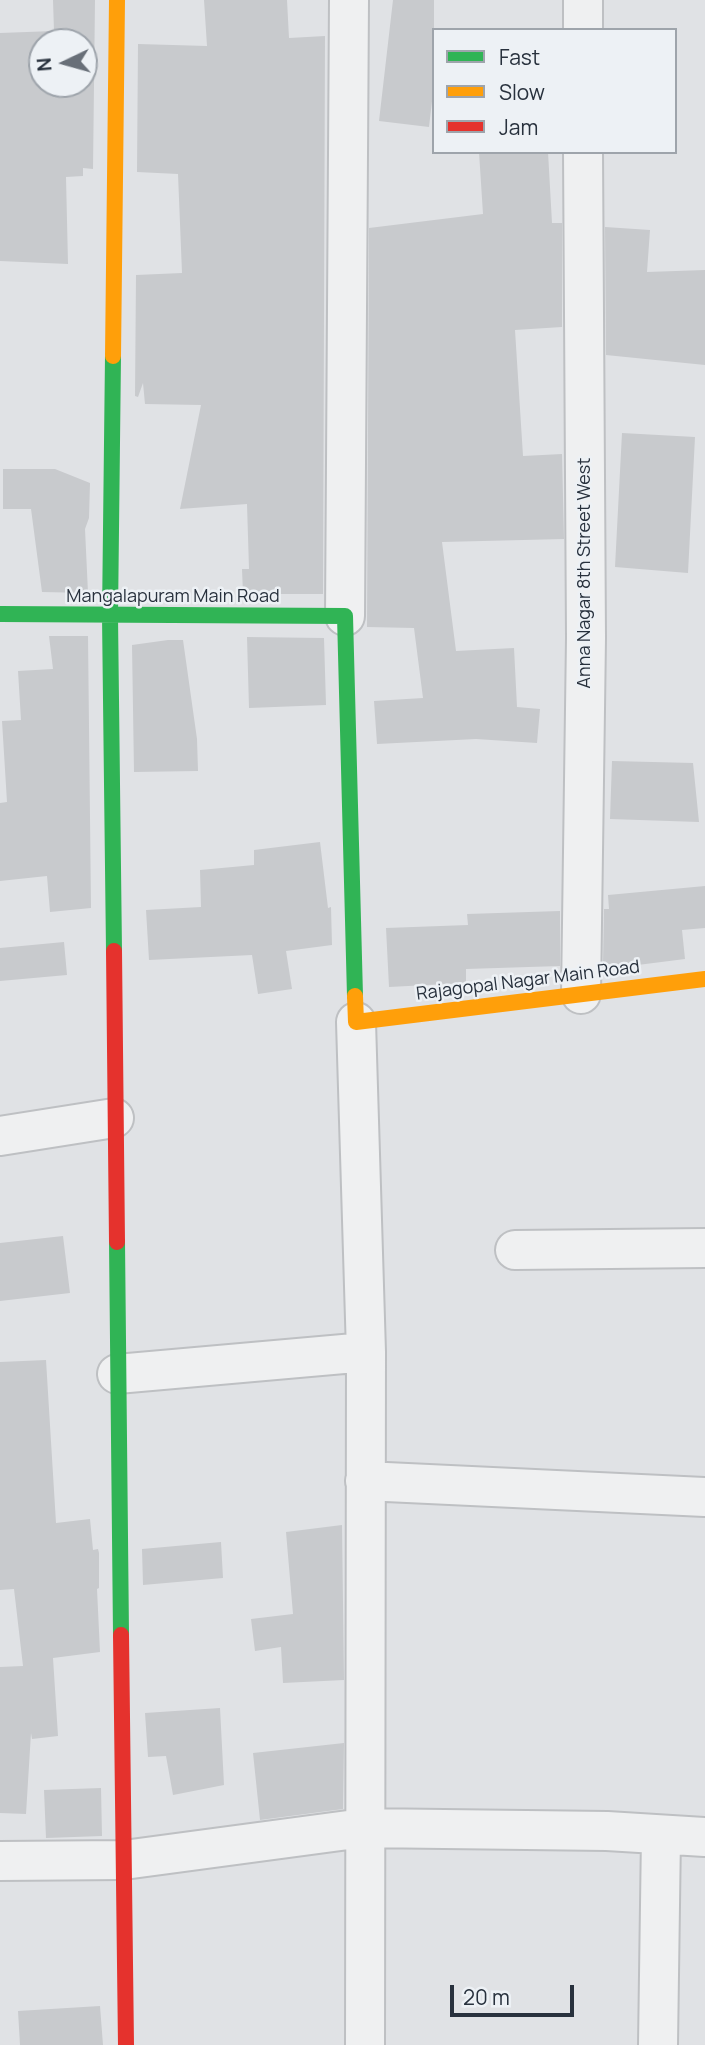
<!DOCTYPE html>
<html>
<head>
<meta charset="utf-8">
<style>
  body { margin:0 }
  #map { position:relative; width:705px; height:2045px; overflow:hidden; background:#e0e2e5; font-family:Manrope,sans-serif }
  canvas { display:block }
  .legend { position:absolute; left:432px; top:28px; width:245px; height:126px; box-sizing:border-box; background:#edf1f5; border:2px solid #9ea4ab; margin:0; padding:9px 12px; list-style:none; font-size:21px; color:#28313d }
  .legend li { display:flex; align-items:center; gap:14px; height:35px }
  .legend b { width:35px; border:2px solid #9ea4ab }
  .north { position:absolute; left:28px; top:28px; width:70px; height:70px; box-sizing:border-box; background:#edf1f5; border:2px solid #9ea4ab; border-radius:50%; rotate:265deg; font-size:19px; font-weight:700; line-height:28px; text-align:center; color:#28313d }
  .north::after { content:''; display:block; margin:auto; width:24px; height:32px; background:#686f78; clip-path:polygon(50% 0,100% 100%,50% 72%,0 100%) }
  .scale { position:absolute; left:450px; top:1985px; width:124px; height:32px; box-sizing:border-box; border:4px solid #28313d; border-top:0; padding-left:9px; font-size:21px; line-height:24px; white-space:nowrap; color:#28313d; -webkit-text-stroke:5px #edf1f5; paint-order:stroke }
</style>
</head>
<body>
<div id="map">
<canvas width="705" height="2045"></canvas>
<ul class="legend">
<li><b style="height:9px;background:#30b455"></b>Fast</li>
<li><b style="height:9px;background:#ff9f0a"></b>Slow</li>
<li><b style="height:9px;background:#e5322d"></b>Jam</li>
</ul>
<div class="north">N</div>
<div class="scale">20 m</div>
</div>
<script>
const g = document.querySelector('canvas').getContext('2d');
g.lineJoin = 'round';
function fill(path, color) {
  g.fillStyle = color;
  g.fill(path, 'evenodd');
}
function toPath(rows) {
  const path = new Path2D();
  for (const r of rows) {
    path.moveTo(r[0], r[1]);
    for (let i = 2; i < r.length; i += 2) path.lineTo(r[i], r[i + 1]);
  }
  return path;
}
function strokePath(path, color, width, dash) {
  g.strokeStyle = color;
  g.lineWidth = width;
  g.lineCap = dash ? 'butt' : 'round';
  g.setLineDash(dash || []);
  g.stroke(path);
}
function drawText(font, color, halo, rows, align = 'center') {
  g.font = font + ' Manrope,sans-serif';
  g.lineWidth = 5;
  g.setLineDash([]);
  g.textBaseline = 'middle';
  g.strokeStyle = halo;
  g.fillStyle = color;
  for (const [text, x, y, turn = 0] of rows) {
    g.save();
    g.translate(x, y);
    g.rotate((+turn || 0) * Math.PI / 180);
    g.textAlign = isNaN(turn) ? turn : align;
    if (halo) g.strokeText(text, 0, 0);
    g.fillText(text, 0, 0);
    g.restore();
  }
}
fill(toPath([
  [53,0,95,0,93,169,83,168,83,176,66,177,68,264,0,261,0,33,54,31],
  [42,42,84,42,84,84,42,84],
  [204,0,287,0,289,38,325,36,323,594,243,594,242,569,249,569,247,504,180,509,201,405,145,404,143,383,138,397,135,396,136,275,182,273,178,174,137,172,138,44,207,46],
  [393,0,434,0,434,84,429,127,379,121],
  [479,152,548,152,552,223,562,223,562,327,515,330,523,456,562,454,564,539,442,542,456,651,514,648,517,707,540,709,537,743,476,739,377,744,374,701,423,698,414,628,367,627,369,228,483,214],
  [605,227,650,230,647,272,705,270,705,365,606,355],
  [622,433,695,437,688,573,615,567],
  [3,469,55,469,90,483,89,518,85,529,88,593,42,592,31,509,3,509],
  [49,636,88,636,91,908,50,912,47,876,0,881,0,803,7,802,2,721,21,720,18,671,53,669],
  [247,637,324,638,326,705,249,708],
  [168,640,183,640,197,739,198,771,134,772,132,645],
  [612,761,693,763,699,822,610,819],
  [320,842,328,908,331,907,332,945,286,951,292,989,258,994,252,955,149,960,146,910,201,907,200,870,254,865,254,850],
  [705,886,705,928,682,930,685,959,614,968,614,964,603,964,604,909,609,909,608,895],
  [560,911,560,966,466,969,466,983,389,987,386,928,468,925,467,914],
  [64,942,67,975,0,981,0,948],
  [63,1236,70,1293,0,1301,0,1243],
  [46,1360,56,1523,90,1519,93,1550,98,1549,99,1553,99,1588,97,1589,100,1652,53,1658,58,1736,32,1739,31,1733,26,1814,0,1813,0,1667,23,1666,14,1589,0,1590,0,1362],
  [342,1525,344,1680,283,1683,281,1647,255,1651,251,1619,293,1614,286,1532],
  [221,1542,223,1578,143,1585,142,1549],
  [220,1708,224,1785,173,1795,166,1756,148,1757,145,1713],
  [344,1743,343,1809,260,1820,253,1753],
  [101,1788,102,1836,46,1838,44,1790],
  [100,2006,103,2045,20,2045,18,2011]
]), '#c8cacd');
const street = toPath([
  [583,0,583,30],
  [345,616,349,0],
  [581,994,586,638,583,152],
  [356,1022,366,1352,365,2045],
  [0,1136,114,1118],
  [515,1250,705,1248],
  [117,1374,366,1352],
  [365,1481,705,1497],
  [0,1861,124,1860,363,1828,607,1831,705,1837],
  [658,2045,661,1835]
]);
strokePath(street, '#bec0c3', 42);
strokePath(street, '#eff0f1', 38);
strokePath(toPath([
  [113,356,110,616,114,951],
  [0,614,345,616,355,996],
  [117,1242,121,1635]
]), '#30b455', 16);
strokePath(toPath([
  [113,356,117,0],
  [355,996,356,1022,705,979]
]), '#ff9f0a', 16);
strokePath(toPath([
  [114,951,117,1242],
  [121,1635,126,2045]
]), '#e5322d', 16);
drawText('18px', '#28313d', '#edf1f5', [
  ["Anna Nagar 8th Street West",585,573,-90],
  ["Mangalapuram Main Road",173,597],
  ["Rajagopal Nagar Main Road",528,981,-7]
]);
</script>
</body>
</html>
